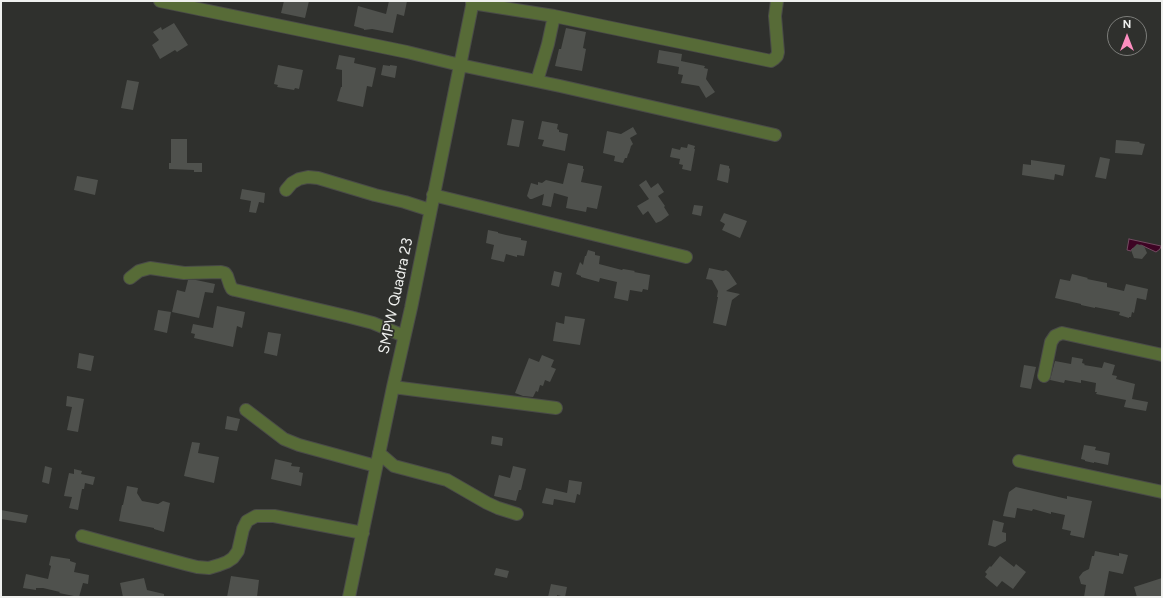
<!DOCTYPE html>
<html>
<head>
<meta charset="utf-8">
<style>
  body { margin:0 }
  #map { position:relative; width:1163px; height:598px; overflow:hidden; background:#2f302d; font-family:Figtree,sans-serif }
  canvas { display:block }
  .frame { position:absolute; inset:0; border:2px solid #eff0ee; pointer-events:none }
  .north { position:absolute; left:1107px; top:16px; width:40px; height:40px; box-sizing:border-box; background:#2f302d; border:1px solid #7c7d7a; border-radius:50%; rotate:0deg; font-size:11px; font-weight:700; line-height:16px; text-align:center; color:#eff0ee }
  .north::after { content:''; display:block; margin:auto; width:14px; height:18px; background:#fd8ec0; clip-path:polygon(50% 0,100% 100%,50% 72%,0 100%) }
</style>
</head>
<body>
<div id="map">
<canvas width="1163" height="598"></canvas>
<div class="frame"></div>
<div class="north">N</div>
</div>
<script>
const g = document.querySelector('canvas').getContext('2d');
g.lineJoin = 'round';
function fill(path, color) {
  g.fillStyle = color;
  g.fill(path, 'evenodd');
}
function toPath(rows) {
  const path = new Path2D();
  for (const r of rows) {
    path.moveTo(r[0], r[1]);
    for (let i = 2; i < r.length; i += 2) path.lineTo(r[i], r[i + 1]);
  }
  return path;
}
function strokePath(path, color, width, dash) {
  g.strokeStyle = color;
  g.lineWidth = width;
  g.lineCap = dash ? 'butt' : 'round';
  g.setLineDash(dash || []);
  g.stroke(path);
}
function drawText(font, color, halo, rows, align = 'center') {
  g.font = font + ' Figtree,sans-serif';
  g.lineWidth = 3.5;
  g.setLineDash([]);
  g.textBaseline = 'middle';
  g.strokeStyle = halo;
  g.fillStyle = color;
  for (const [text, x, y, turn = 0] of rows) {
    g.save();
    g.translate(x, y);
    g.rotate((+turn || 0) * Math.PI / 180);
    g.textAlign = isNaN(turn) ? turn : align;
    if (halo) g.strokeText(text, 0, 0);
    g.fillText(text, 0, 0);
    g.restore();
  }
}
const water = toPath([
  [1129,239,1161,246,1160,249,1156,252,1141,245,1132,249,1131,251,1127,250,1129,239]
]);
fill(water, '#3e0424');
strokePath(water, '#734b61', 1);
fill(toPath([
  [284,1,309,1,305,18,281,13],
  [389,1,407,1,404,16,397,14,393,33,372,29,364,30,364,29,354,26,358,6,386,14],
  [174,23,188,45,177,52,175,50,160,59,152,45,159,40,153,32,161,27,162,30],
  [566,28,586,32,583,48,586,49,582,71,555,66,559,49,561,49],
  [659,50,682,54,681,61,705,66,704,68,708,69,706,79,715,92,706,98,699,86,681,83,683,75,678,74,679,67,657,63],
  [339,55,355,58,354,63,376,68,372,87,367,86,363,107,337,101,341,87,342,87,342,70,336,69],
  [278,65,303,70,299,89,295,88,294,90,277,87,278,85,274,84],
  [383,65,390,66,390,65,397,66,395,78,381,75],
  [127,80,139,82,133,110,121,108],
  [512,119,524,121,519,147,507,145],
  [542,121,558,124,557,129,559,130,559,132,568,134,565,151,542,146,544,140,538,139],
  [633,127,637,134,630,138,633,144,631,146,629,153,628,154,627,158,625,158,623,163,614,161,615,156,603,153,607,131,621,134],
  [171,139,187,139,187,163,202,163,202,172,194,172,194,170,169,169,169,163,171,163],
  [1116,140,1140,142,1139,143,1145,144,1142,155,1115,153],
  [688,144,695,146,694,149,695,149,691,171,682,169,683,165,679,164,680,159,670,157,672,148,680,150,681,147,687,148],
  [1100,157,1110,159,1106,179,1095,177],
  [1031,160,1065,165,1063,176,1055,174,1054,180,1022,175,1023,164,1031,165],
  [568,163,583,166,583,169,584,169,581,182,602,186,597,209,587,207,586,212,566,208,568,197,554,193,551,207,542,205,544,194,532,199,530,199,527,196,531,183,538,185,538,182,542,183,546,180,563,184],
  [720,164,729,166,729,168,730,169,728,183,717,180],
  [77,176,98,180,95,195,74,190],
  [646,180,651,188,658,183,664,192,658,196,665,206,664,207,669,215,661,221,656,223,648,211,643,215,637,206,649,199,639,185],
  [242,189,265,193,264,203,259,202,256,213,249,212,251,201,240,199],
  [694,205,703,206,701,216,692,214],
  [724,213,747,221,740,238,722,230,725,224,720,221],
  [488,230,498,232,498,233,506,235,521,238,521,240,527,241,524,256,517,255,517,257,506,254,504,262,491,259,494,245,486,243],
  [1137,244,1144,246,1147,253,1142,259,1134,258,1131,250],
  [588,250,595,252,595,255,600,256,599,264,622,270,623,269,635,271,634,272,650,275,648,290,643,289,642,292,630,290,628,301,614,298,617,282,600,278,599,282,581,277,581,276,576,274,580,262,583,265,585,256,586,256],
  [709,268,723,271,726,270,729,272,737,284,726,291,740,294,732,300,726,326,713,323,718,297,717,297,718,291,712,280,706,279],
  [554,271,562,273,559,287,551,285],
  [1072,274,1088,278,1087,279,1107,283,1107,287,1124,291,1126,284,1148,289,1146,300,1137,298,1134,313,1132,312,1131,317,1129,317,1129,318,1119,315,1120,312,1095,307,1095,308,1081,305,1081,304,1055,298,1060,279,1070,281],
  [188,280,196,280,215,284,213,293,205,292,199,318,172,312,177,290,185,292],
  [217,306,245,312,242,328,237,326,233,347,194,338,195,334,191,333,193,324,213,328],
  [158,310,171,312,167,333,154,330],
  [565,316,585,319,580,345,553,341,556,322,564,324],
  [268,332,281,334,277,356,264,353],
  [79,353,94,356,91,371,77,368],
  [542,355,554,360,551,367,556,369,550,382,545,380,543,386,540,385,538,392,536,391,533,397,523,396,515,393,529,358,539,362],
  [1072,357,1083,359,1082,363,1085,364,1084,365,1102,368,1104,362,1115,365,1112,375,1117,376,1116,379,1135,384,1132,399,1148,402,1146,411,1124,407,1126,400,1096,394,1097,392,1095,392,1096,383,1081,380,1081,383,1065,380,1064,383,1050,380,1055,361,1071,364],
  [1024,365,1036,367,1031,389,1020,387],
  [67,396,84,399,78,432,67,430,72,407,66,406],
  [227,416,240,419,237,431,225,429],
  [492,436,503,438,502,446,491,444],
  [192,442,200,443,198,453,219,457,214,483,184,476],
  [1084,445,1096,447,1095,450,1110,453,1108,465,1094,462,1094,463,1085,461,1085,460,1081,459],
  [275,459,292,463,291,466,300,467,299,472,303,473,301,486,271,479],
  [45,466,52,468,49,484,42,482],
  [513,466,526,469,521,490,519,490,516,501,494,496,499,475,510,478],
  [74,469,82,471,81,474,95,477,93,485,85,483,84,489,82,489,78,510,69,508,72,497,64,496,69,473,74,474],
  [569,480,582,482,580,495,577,494,575,503,554,499,553,505,542,503,546,488,567,493],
  [127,486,138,488,137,493,142,501,158,504,163,501,170,503,164,532,154,529,154,528,119,521,122,505,123,505],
  [1016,487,1067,499,1067,496,1092,501,1084,538,1070,535,1071,531,1062,529,1065,515,1051,512,1051,514,1033,509,1032,511,1017,508,1015,518,1003,516,1009,492],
  [1,510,28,515,26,523,1,519],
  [993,520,1004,523,1002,532,1006,533,1006,541,995,547,988,545],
  [1095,551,1119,556,1119,553,1128,555,1123,574,1109,571,1104,597,1084,597,1086,585,1081,584,1079,577,1083,572,1089,569,1092,556,1094,556],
  [51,556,70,559,70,561,76,563,74,572,89,575,88,584,83,583,79,597,59,593,60,592,43,588,36,588,36,590,23,588,26,574,48,579,51,566,49,565],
  [1000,556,1014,567,1016,564,1026,572,1013,589,1002,581,997,587,985,577,987,574,985,572,990,566,991,567],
  [496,568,509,571,507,578,494,575],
  [231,576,259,580,257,597,227,597],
  [144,578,147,590,164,594,164,597,123,597,120,583],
  [1162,578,1162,597,1137,597,1134,587],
  [551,584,567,587,565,597,557,595,557,597,548,597]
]), '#4f514d');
const minor = toPath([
  [160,1,407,52,460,65,560,86,775,135],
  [472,3,554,16,771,61,774,59,777,56,778,52,775,16,777,1],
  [537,81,548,44,554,16],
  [286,190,292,183,299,179,308,177,318,178,375,195,405,202,430,210],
  [433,195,686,257],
  [130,278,139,271,150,268,184,273,221,272,225,273,227,276,230,285,232,289,235,290,350,317,373,323,404,336],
  [1044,376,1051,342,1055,336,1062,333,1162,355],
  [393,387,556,408],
  [246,410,284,439,299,445,376,466],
  [379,453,394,466,447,480,487,503,498,508,517,514],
  [1019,461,1162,492],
  [82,536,185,564,197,567,209,568,219,565,227,562,233,558,238,551,243,529,247,521,256,516,274,516,363,533],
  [349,597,393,387,411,308,473,1]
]);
strokePath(minor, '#4a4b48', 14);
strokePath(minor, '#576b37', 12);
drawText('15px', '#eff0ee', '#2f302d', [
  ["SMPW Quadra 23",396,296,-78]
]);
</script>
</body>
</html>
